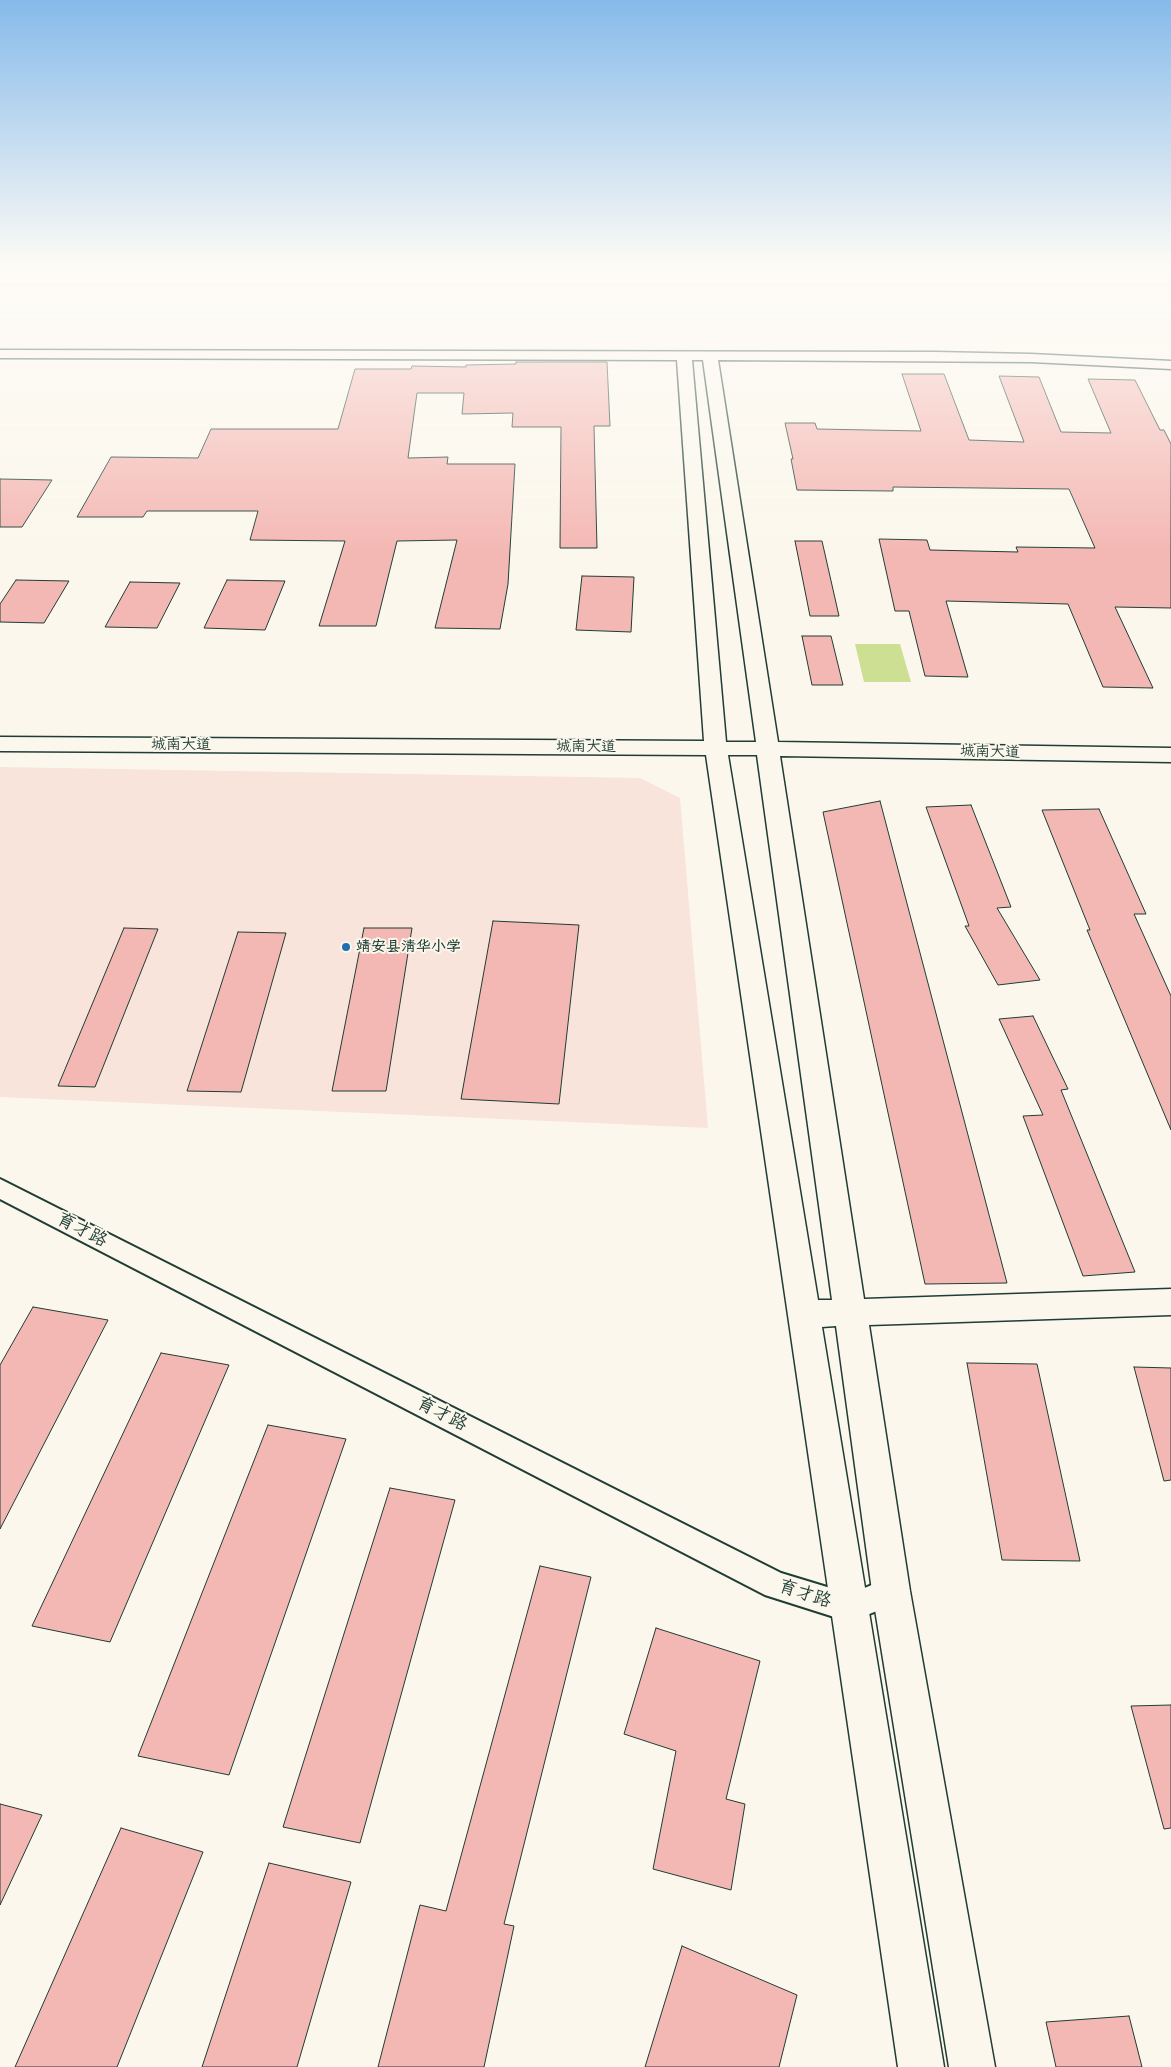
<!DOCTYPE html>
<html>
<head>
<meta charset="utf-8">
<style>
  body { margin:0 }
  canvas { display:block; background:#fbf7ec }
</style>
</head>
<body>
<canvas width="1171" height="2067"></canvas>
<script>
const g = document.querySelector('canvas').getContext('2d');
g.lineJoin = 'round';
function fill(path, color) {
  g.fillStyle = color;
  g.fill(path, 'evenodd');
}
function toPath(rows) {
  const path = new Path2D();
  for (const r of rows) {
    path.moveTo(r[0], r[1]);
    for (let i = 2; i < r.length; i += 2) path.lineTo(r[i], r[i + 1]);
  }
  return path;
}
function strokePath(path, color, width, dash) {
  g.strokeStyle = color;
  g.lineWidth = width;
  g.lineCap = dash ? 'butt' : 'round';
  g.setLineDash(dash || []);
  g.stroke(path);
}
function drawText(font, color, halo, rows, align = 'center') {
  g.font = font + ' "Playpen Sans","LXGW WenKai TC",sans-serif';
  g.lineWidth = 4;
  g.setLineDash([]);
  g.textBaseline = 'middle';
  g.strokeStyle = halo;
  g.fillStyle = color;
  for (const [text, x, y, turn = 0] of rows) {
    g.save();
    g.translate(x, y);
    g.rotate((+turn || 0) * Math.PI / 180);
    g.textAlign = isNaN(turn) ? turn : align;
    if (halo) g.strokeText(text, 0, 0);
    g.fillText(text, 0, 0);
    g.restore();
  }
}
fill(toPath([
  [0,767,640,778,680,798,708,1128,0,1097]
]), '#f9e4db');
fill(toPath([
  [855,644,900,644,911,682,864,682]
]), '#cddf93');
const building = toPath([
  [516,362,607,362,610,426,594,426,597,548,560,548,561,427,512,427,513,413,462,414,464,393,417,393,408,458,448,457,447,464,515,464,508,584,500,629,435,628,457,540,397,541,376,626,319,626,345,541,250,540,258,511,147,511,143,517,77,517,111,457,198,458,211,429,338,429,355,369,411,369,412,366,466,367,466,365,516,364,516,362],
  [902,374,944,374,969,440,1024,442,999,376,1039,377,1061,432,1111,433,1088,379,1135,380,1160,430,1164,430,1171,444,1171,608,1115,607,1153,688,1103,687,1068,604,946,601,968,677,925,676,909,611,895,611,879,539,927,540,930,550,1018,552,1016,547,1095,548,1069,489,893,487,893,491,797,490,791,459,793,459,785,423,815,423,817,429,921,431,902,374],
  [0,479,52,480,22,527,0,527,0,479],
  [795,541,822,541,839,616,810,616,795,541],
  [582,576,634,577,631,632,576,630,582,576],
  [16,580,69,581,44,623,0,622,0,604,16,580],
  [227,580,285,581,265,630,204,628,227,580],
  [130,582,180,583,157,628,105,627,130,582],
  [802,636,831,636,843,685,812,685,802,636],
  [880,801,1007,1283,925,1284,823,812,880,801],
  [971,805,1011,907,997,908,1040,980,998,985,965,926,969,926,926,807,971,805],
  [1099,809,1146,914,1134,914,1171,996,1171,1130,1087,930,1090,930,1042,810,1099,809],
  [493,921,579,925,559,1104,461,1099,493,921],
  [124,928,158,929,95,1087,58,1086,124,928],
  [364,928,412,928,386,1091,332,1091,364,928],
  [238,932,286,933,241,1092,187,1091,238,932],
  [1033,1016,1068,1089,1061,1090,1135,1272,1083,1276,1023,1116,1043,1115,999,1019,1033,1016],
  [33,1307,108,1320,0,1529,0,1365,33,1307],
  [161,1353,229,1365,110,1642,32,1626,161,1353],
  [967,1363,1037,1364,1080,1561,1002,1560,967,1363],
  [1134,1367,1171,1368,1171,1480,1164,1481,1134,1367],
  [268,1425,346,1439,229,1775,138,1756,268,1425],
  [390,1488,455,1500,360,1843,283,1827,390,1488],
  [540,1566,591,1577,504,1924,514,1926,484,2067,378,2067,420,1905,446,1911,540,1566],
  [656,1628,760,1661,726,1799,745,1804,731,1890,653,1869,676,1751,624,1734,656,1628],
  [1171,1705,1171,1828,1164,1829,1131,1706,1171,1705],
  [0,1804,42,1815,0,1905,0,1804],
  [121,1828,203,1852,117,2067,15,2067,121,1828],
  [269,1863,351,1882,297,2067,202,2067,269,1863],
  [682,1946,797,1995,779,2067,645,2067,682,1946],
  [1129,2016,1142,2067,1056,2067,1046,2022,1129,2016]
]);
fill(building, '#f4b8b4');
strokePath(building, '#1f3d34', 1);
const street = toPath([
  [0,1179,781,1573,850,1594,891,1577,901,1581,906,1591,901,1601,850,1622,765,1595,0,1199,0,1179]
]);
const secondary = toPath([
  [0,350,935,352,1031,354,1171,361,1171,369,1031,362,718,360,778,742,1171,748,1171,762,780,756,864,1299,1171,1289,1171,1315,869,1325,910,1591,995,2067,949,2067,872,1591,836,1326,822,1327,944,2067,898,2067,706,755,0,751,0,737,704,741,677,360,0,358,0,350],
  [692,360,703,360,756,742,726,742,692,360],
  [728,755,757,755,832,1300,818,1300,728,755]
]);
strokePath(street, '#1f3d34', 4);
strokePath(secondary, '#1f3d34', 3);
fill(street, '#fbf7ec');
fill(secondary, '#fbf7ec');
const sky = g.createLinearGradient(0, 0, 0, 552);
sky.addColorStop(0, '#86baea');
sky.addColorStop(0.48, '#fdfbf6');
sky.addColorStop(1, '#fdfbf600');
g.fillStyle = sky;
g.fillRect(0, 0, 1171, 552);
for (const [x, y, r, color] of [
  [346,947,5,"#1f6fb2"]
]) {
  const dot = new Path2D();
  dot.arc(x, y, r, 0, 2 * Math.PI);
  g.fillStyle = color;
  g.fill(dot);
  strokePath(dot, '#fbf7ec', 2);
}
drawText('15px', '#1f3d34', '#fbf7ec', [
  ["城南大道",181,745],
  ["城南大道",586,747],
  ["城南大道",990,752,1]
]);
drawText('bold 15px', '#1f3d34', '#fbf7ec', [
  ["靖安县清华小学",356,947]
], 'left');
drawText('18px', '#1f3d34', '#fbf7ec', [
  ["育才路",82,1230,27],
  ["育才路",442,1414,27],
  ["育才路",805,1594,18]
]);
</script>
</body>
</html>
